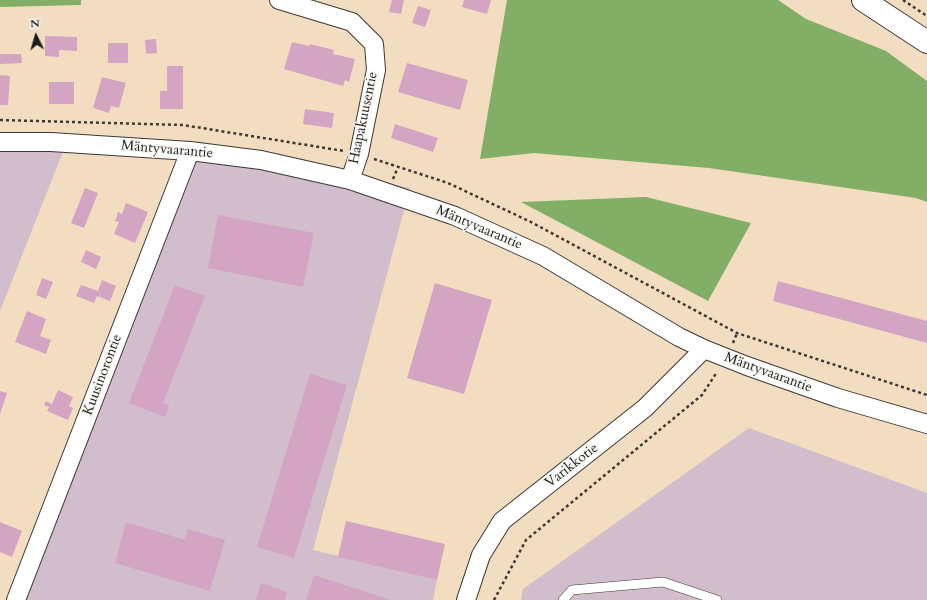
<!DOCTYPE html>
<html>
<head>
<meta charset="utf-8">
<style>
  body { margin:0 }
  #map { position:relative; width:927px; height:600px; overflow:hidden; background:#f2ddc1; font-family:Cardo,serif }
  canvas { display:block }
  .north { position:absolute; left:16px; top:16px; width:40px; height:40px; -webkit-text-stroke:3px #f6f6f2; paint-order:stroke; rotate:355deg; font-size:11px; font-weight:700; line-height:16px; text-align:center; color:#1c1c1c }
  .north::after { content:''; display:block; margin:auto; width:14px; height:18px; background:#1c1c1c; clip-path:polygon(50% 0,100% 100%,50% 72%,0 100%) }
</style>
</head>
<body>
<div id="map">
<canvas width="927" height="600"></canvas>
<div class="north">N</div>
</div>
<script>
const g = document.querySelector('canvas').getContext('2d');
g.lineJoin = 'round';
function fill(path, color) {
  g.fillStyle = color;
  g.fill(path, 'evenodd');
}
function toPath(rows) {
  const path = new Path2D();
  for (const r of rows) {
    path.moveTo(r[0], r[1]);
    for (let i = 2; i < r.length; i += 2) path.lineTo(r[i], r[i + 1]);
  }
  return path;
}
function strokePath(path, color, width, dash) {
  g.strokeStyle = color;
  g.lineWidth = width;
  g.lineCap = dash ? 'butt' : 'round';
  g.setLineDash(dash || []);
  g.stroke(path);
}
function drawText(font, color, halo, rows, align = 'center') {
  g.font = font + ' Cardo,serif';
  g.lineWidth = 3;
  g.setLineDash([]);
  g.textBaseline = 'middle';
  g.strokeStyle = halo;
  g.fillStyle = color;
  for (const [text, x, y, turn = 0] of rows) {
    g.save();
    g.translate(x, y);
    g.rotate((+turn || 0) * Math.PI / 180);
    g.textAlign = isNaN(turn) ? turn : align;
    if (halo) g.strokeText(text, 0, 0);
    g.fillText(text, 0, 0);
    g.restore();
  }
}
fill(toPath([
  [0,133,70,134,0,311],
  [198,141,410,188,313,550,437,580,433,600,16,600],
  [749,428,927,493,927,600,521,600,523,589]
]), '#d1bdcb');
fill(toPath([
  [0,0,81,0,81,5,0,7],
  [507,0,778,0,806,19,886,51,927,81,927,202,916,198,709,168,534,153,480,159],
  [646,197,751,223,708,301,521,202]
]), '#82ae66');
fill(toPath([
  [392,0,404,0,401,14,389,12],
  [464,0,491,0,487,14,462,7],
  [418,6,431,10,425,27,412,23],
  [45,36,77,37,77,51,59,50,59,57,45,56],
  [156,39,157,53,146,54,145,40],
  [292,42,309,46,310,44,334,50,333,54,355,59,349,82,345,80,343,86,284,69],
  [108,43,128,43,128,63,108,63],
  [0,54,21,54,22,63,0,64],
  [407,63,468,80,460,110,398,92],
  [167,66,183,66,183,109,160,109,160,91,167,91],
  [0,75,10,76,8,105,0,105],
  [102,77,126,83,119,108,111,106,109,113,93,108],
  [49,82,74,82,74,104,49,104],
  [305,109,334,113,332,128,303,124],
  [395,124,438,138,433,152,391,138],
  [85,188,98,193,84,228,71,223],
  [126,203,148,212,135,243,114,234,119,222,115,221,118,212,122,214],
  [218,215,314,233,303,287,208,268],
  [86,250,101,257,96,269,81,262],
  [42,278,53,282,46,299,36,295],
  [102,280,116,286,110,301,97,296,94,303,76,296,81,285,98,291],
  [778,281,927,321,927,343,773,301],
  [435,283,492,300,464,394,407,378],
  [175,285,205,296,163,403,169,405,165,417,129,403],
  [27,311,46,319,40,336,51,340,46,354,15,342],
  [310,374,347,385,294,558,257,547],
  [58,390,73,397,69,406,73,408,68,420,47,411,49,407,44,405,46,401,52,404],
  [0,391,7,393,0,414],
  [346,521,445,544,437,580,338,557],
  [0,522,22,531,12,557,0,552],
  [126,522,185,540,188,529,225,540,210,591,115,563],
  [314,575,391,600,306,600],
  [261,583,287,592,285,600,256,600]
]), '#d3a5c2');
const service = toPath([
  [563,600,572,590,663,582,717,600]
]);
const minor = toPath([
  [279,0,352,22,374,44,376,70,359,154,350,180],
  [0,142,51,142,190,151,261,160,350,180,455,216,543,256,679,337,704,349,747,366,838,398,927,424],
  [16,600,190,151],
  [466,600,481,555,502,521,645,408,704,349]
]);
const tertiary = toPath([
  [863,0,927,42]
]);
strokePath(service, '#3c3935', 10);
strokePath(minor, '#3c3935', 20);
strokePath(tertiary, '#3c3935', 24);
strokePath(toPath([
  [903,0,927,16],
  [0,120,183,125,344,151],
  [374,159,448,183,531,222,737,333,927,395],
  [393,179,398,167],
  [733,343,737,333],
  [494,600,526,540,702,395,717,372]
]), '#3c3935', 2.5, [3, 3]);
strokePath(service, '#fff', 9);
strokePath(minor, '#fff', 18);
strokePath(tertiary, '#fff', 22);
drawText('14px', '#1c1c1c', '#f6f6f2', [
  ["Haapakuusentie",364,118,-78],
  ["Mäntyvaarantie",167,150,5],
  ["Mäntyvaarantie",479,228,23],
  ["Mäntyvaarantie",768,373,20],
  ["Kuusinorontie",103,375,-69],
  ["Varikkotie",572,466,-38]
]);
</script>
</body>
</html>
